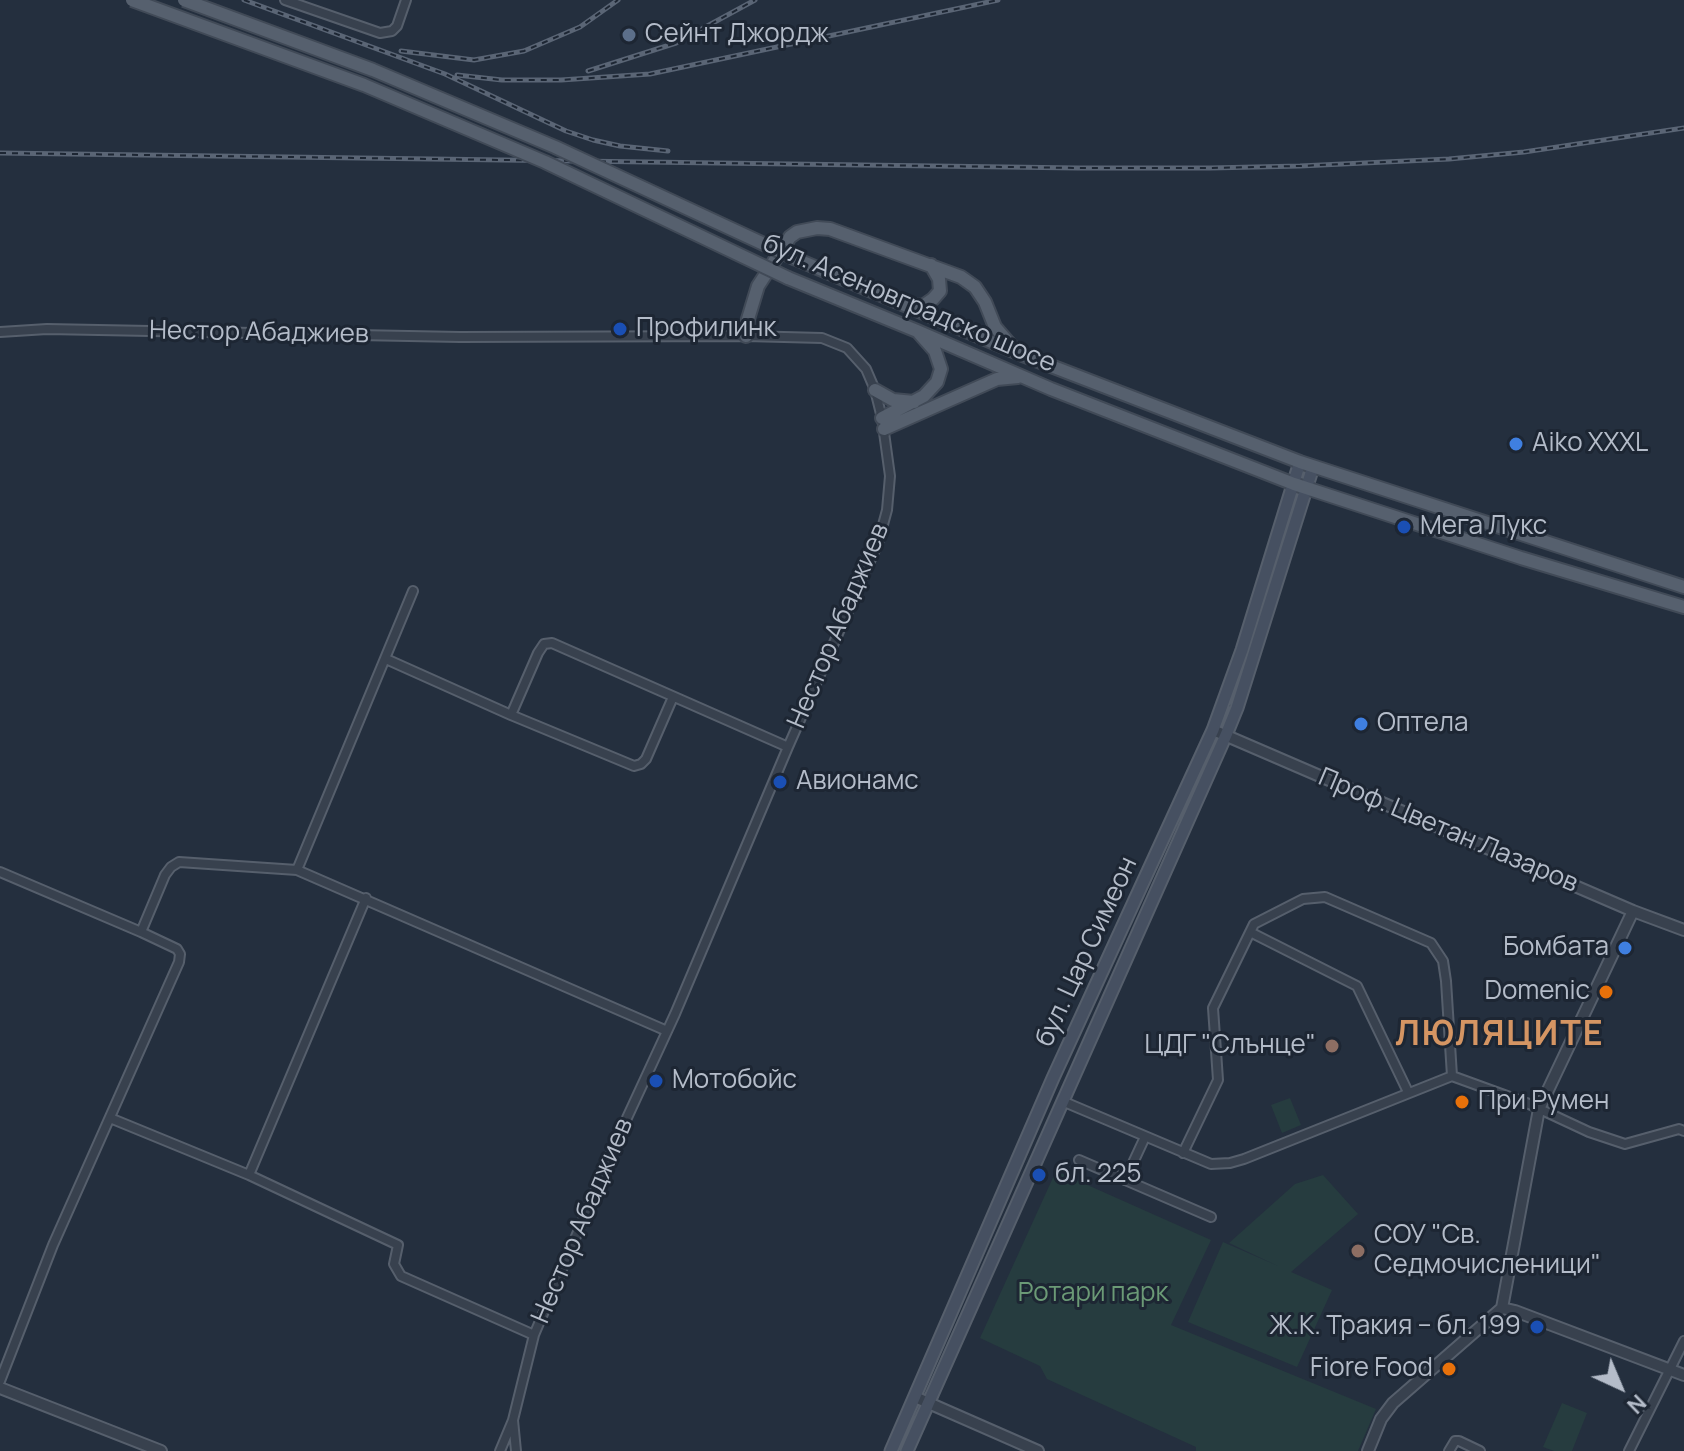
<!DOCTYPE html>
<html>
<head>
<meta charset="utf-8">
<style>
  body { margin:0 }
  #map { position:relative; width:1684px; height:1451px; overflow:hidden; background:#242f3e; font-family:Manrope,sans-serif }
  canvas { display:block }
  .north { position:absolute; left:1580px; top:1347px; width:80px; height:80px; -webkit-text-stroke:6px #1d2633; paint-order:stroke; rotate:136deg; font-size:22px; font-weight:700; line-height:32px; text-align:center; color:#b4bcc9 }
  .north::after { content:''; display:block; margin:auto; width:28px; height:36px; background:#b4bcc9; clip-path:polygon(50% 0,100% 100%,50% 72%,0 100%) }
</style>
</head>
<body>
<div id="map">
<canvas width="1684" height="1451"></canvas>
<div class="north">N</div>
</div>
<script>
const g = document.querySelector('canvas').getContext('2d');
g.lineJoin = 'round';
function fill(path, color) {
  g.fillStyle = color;
  g.fill(path, 'evenodd');
}
function toPath(rows) {
  const path = new Path2D();
  for (const r of rows) {
    path.moveTo(r[0], r[1]);
    for (let i = 2; i < r.length; i += 2) path.lineTo(r[i], r[i + 1]);
  }
  return path;
}
function strokePath(path, color, width, dash) {
  g.strokeStyle = color;
  g.lineWidth = width;
  g.lineCap = dash ? 'butt' : 'round';
  g.setLineDash(dash || []);
  g.stroke(path);
}
function drawText(font, color, halo, rows, align = 'center') {
  g.font = font + ' Manrope,sans-serif';
  g.lineWidth = 6;
  g.setLineDash([]);
  g.textBaseline = 'middle';
  g.strokeStyle = halo;
  g.fillStyle = color;
  for (const [text, x, y, turn = 0] of rows) {
    g.save();
    g.translate(x, y);
    g.rotate((+turn || 0) * Math.PI / 180);
    g.textAlign = isNaN(turn) ? turn : align;
    if (halo) g.strokeText(text, 0, 0);
    g.fillText(text, 0, 0);
    g.restore();
  }
}
fill(toPath([
  [1290,1098,1301,1125,1282,1133,1271,1105],
  [1056,1171,1211,1240,1171,1325,1376,1409,1358,1451,1196,1451,1196,1447,1047,1379,1040,1366,980,1338],
  [1323,1175,1358,1214,1291,1272,1332,1290,1297,1367,1188,1322,1223,1242,1278,1266,1229,1243,1295,1184],
  [1562,1403,1587,1413,1572,1451,1554,1451,1543,1447]
]), '#263c3f');
const minor = toPath([
  [285,0,380,33,392,31,397,26,406,0],
  [0,332,47,329,460,337,746,336,822,338,847,348,866,369,875,390,882,418,890,476,887,510,878,543,788,747,675,1014,620,1133,534,1335,513,1420,500,1451],
  [386,659,511,715,634,766,641,764,646,759,673,697],
  [511,715,538,653,544,644,552,643,788,747],
  [297,870,413,591],
  [0,872,141,932,177,949,180,954,179,962,53,1245,0,1381],
  [141,932,165,875,171,867,179,862,297,870,667,1031],
  [1250,932,1357,986,1408,1092],
  [1062,1101,1211,1164,1230,1163,1244,1159,1452,1076,1529,1104,1589,1132,1625,1144,1679,1129,1684,1131],
  [110,1118,249,1175,398,1245,394,1264,401,1276,534,1335],
  [1183,1153,1218,1080,1213,1008,1254,924,1303,899,1325,897,1431,943,1443,961,1446,981,1452,1076],
  [1079,1160,1211,1217],
  [249,1175,366,898],
  [1125,1180,1145,1137],
  [513,1420,516,1451],
  [1449,1451,1455,1441,1459,1441,1480,1451],
  [1629,1451,1684,1341]
]);
const tertiary = toPath([
  [1213,730,1633,911,1684,930],
  [1502,1308,1515,1311,1684,1375],
  [0,1388,161,1451],
  [915,1397,1038,1451],
  [1368,1451,1381,1419,1393,1403,1502,1308,1539,1109,1633,911]
]);
const secondary = toPath([
  [891,1451,1053,1078,1213,730,1242,650,1300,462],
  [907,1451,1226,735,1237,708,1313,467]
]);
const primary = toPath([
  [796,259,1020,354,1300,462,1684,587],
  [788,278,917,331,1051,389,1294,484,1521,558,1684,607],
  [913,305,923,306,933,299,940,291,939,279,931,265],
  [746,336,748,319,758,286,790,237,797,232,817,228,830,229,961,277,975,287,985,302,995,327,1014,349],
  [875,390,893,400,914,402],
  [882,418,924,396,937,382,941,369,935,351,919,333],
  [884,429,997,379,1018,377]
]);
strokePath(minor, '#565f6c', 12);
strokePath(tertiary, '#565f6c', 14);
strokePath(secondary, '#565f6c', 15);
strokePath(primary, '#414a57', 16);
strokePath(minor, '#38414e', 8);
strokePath(tertiary, '#38414e', 10);
strokePath(secondary, '#465061', 11);
strokePath(primary, '#56606e', 12);
const rail = toPath([
  [244,0,445,74,566,131,593,140,620,146,668,151],
  [401,51,474,60,524,51,580,27,618,0],
  [588,71,676,43,755,0],
  [457,75,502,80,561,80,650,74,998,0],
  [0,153,1078,168,1210,168,1300,166,1449,159,1524,152,1684,128]
]);
strokePath(rail, '#5a6575', 5);
strokePath(rail, '#1d2633', 2, [6]);
const primaryBridge = toPath([
  [132,0,364,85,545,162,788,278],
  [184,0,373,70,555,147,796,259]
]);
strokePath(primaryBridge, '#414a57', 16, []);
strokePath(primaryBridge, '#56606e', 12);
for (const [x, y, r, color] of [
  [629,35,8,"#5c6f8a"],
  [620,329,8,"#1a4fb4"],
  [1516,444,8,"#3f7fe0"],
  [1404,527,8,"#1a4fb4"],
  [1361,724,8,"#3f7fe0"],
  [780,782,8,"#1a4fb4"],
  [1625,948,8,"#3f7fe0"],
  [1606,992,8,"#e8710a"],
  [1332,1046,8,"#8d6e63"],
  [656,1081,8,"#1a4fb4"],
  [1462,1102,8,"#e8710a"],
  [1039,1175,8,"#1a4fb4"],
  [1358,1251,8,"#8d6e63"],
  [1537,1327,8,"#1a4fb4"],
  [1449,1369,8,"#e8710a"]
]) {
  const dot = new Path2D();
  dot.arc(x, y, r, 0, 2 * Math.PI);
  g.fillStyle = color;
  g.fill(dot);
  strokePath(dot, '#1d2633', 3);
}
drawText('26px', '#b4bcc9', '#1d2633', [
  ["Сейнт Джордж",645,35],
  ["Профилинк",636,329],
  ["Aiko XXXL",1532,444],
  ["Мега Лукс",1420,527],
  ["Оптела",1377,724],
  ["Авионамс",796,782],
  ["Бомбата",1609,948,"right"],
  ["Domenic",1590,992,"right"],
  ["ЦДГ \"Слънце\"",1316,1046,"right"],
  ["Мотобойс",672,1081],
  ["При Румен",1478,1102],
  ["бл. 225",1055,1175],
  ["СОУ \"Св.",1374,1236],
  ["Седмочисленици\"",1374,1266],
  ["Ж.К. Тракия – бл. 199",1521,1327,"right"],
  ["Fiore Food",1433,1369,"right"]
], 'left');
drawText('26px', '#b4bcc9', '#1d2633', [
  ["бул. Асеновградско шосе",909,304,23],
  ["Нестор Абаджиев",259,333,1],
  ["Нестор Абаджиев",839,626,-67],
  ["Проф. Цветан Лазаров",1448,831,23],
  ["бул. Цар Симеон",1087,952,-65],
  ["Нестор Абаджиев",583,1221,-67]
]);
drawText('26px', '#6b9a76', '#1d2633', [
  ["Ротари парк",1093,1294]
]);
g.letterSpacing = '2px';
drawText('bold 34px', '#d59563', '#1d2633', [
  ["ЛЮЛЯЦИТЕ",1500,1035]
]);
g.letterSpacing = '0px';
</script>
</body>
</html>
